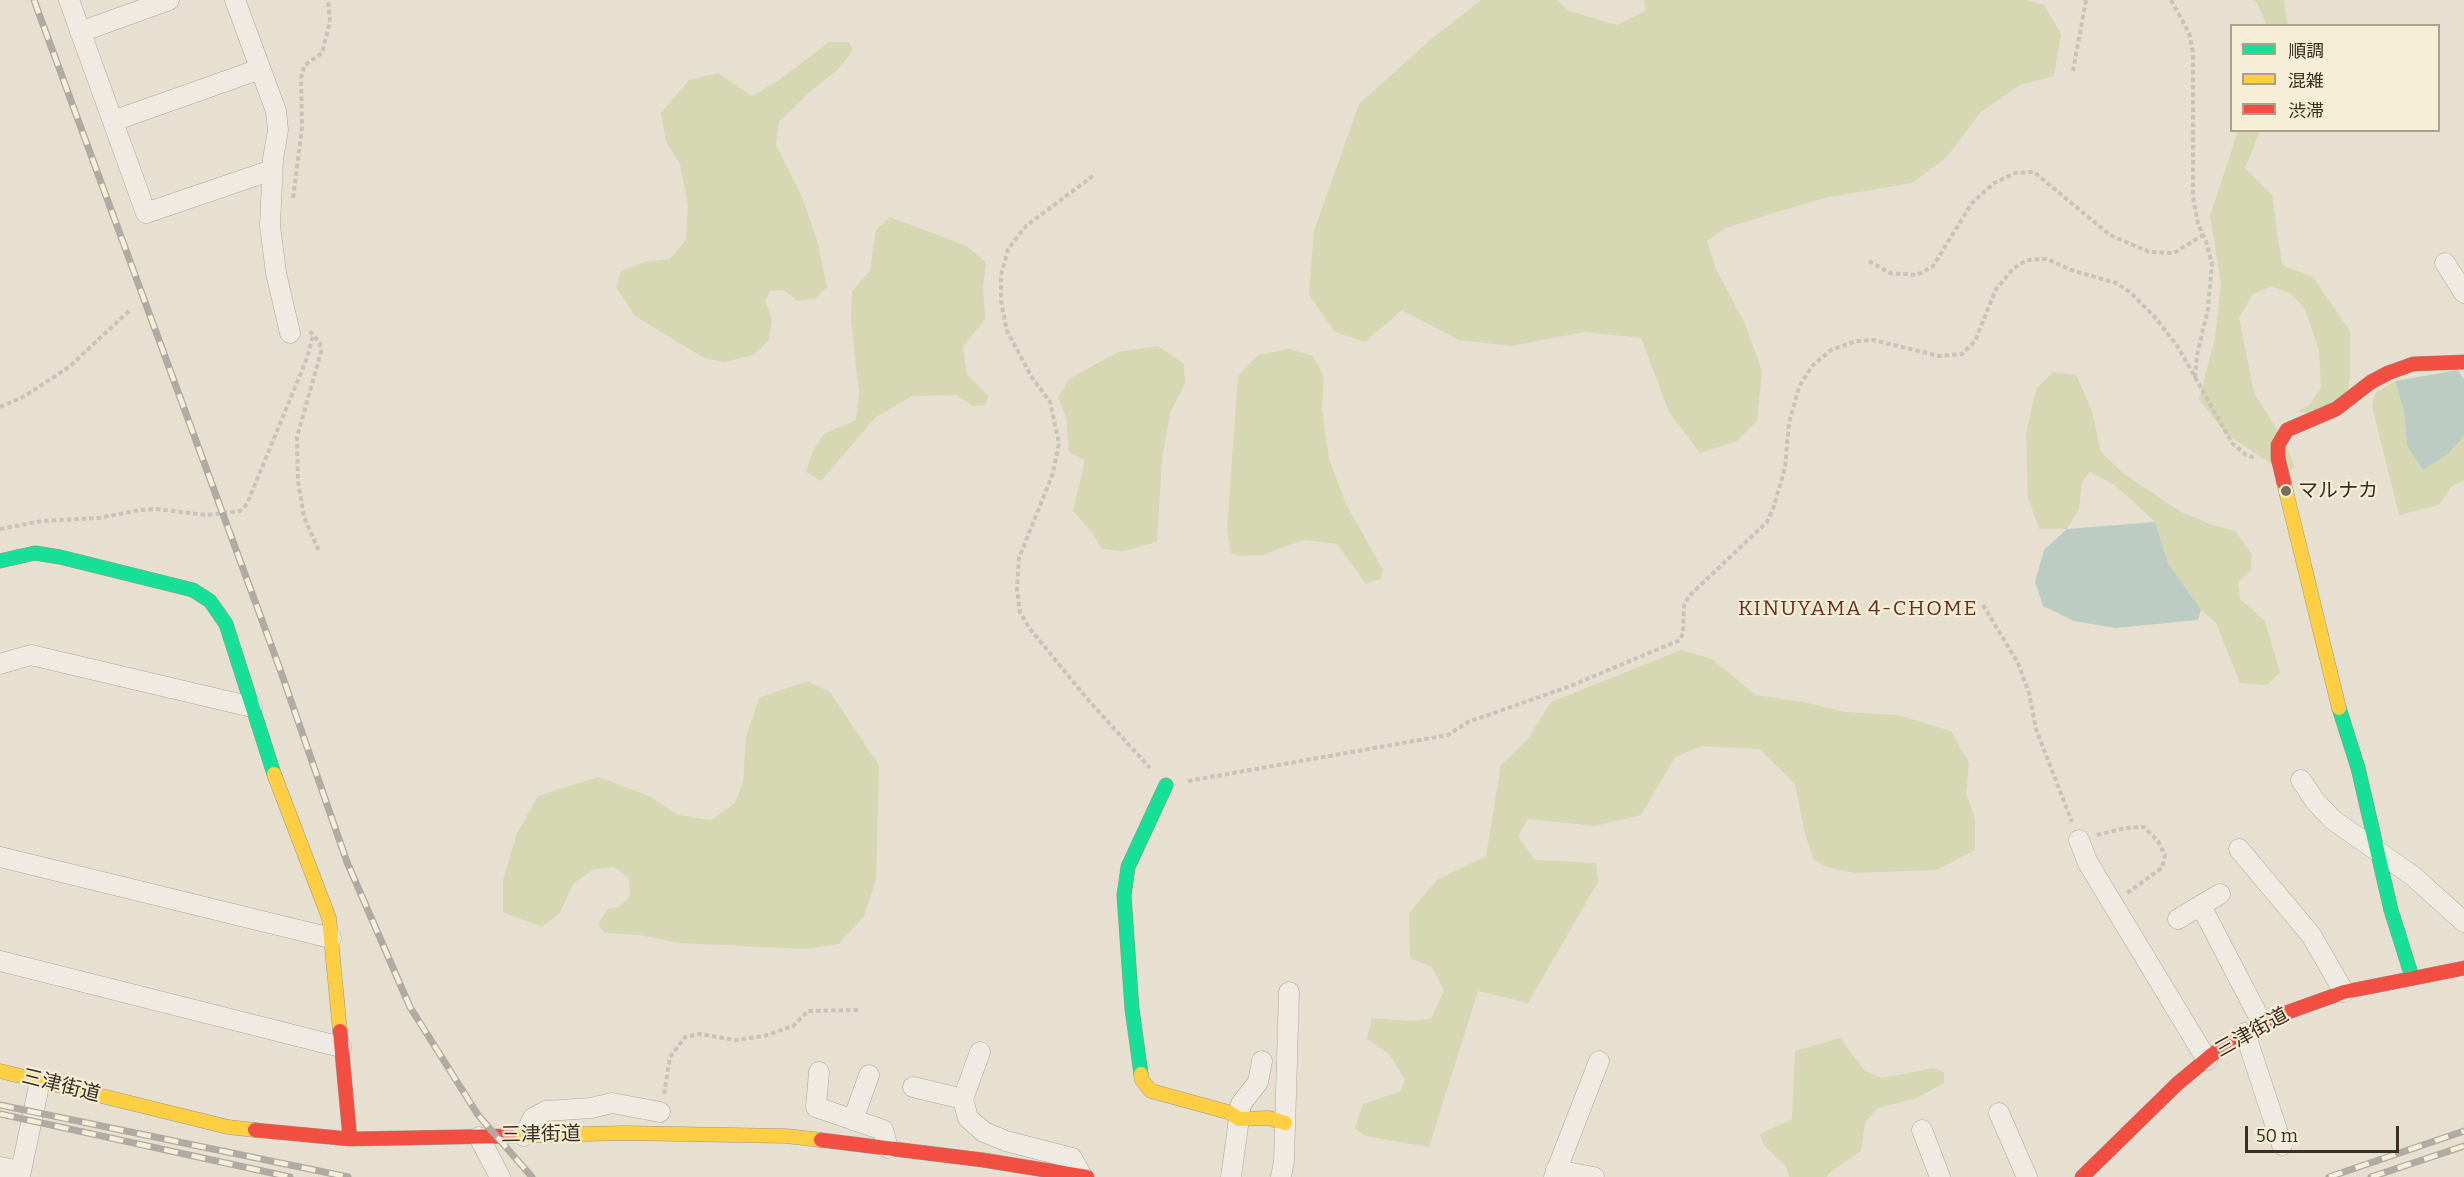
<!DOCTYPE html>
<html>
<head>
<meta charset="utf-8">
<style>
  body { margin:0 }
  #map { position:relative; width:2464px; height:1177px; overflow:hidden; background:#e7e0d1; font-family:Bitter,"Noto Sans JP",serif }
  canvas { display:block }
  .legend { position:absolute; left:2230px; top:24px; width:210px; height:108px; box-sizing:border-box; background:#f7eed8; border:2px solid #ada18e; margin:0; padding:8px 10px; list-style:none; font-size:18px; color:#3d2e20 }
  .legend li { display:flex; align-items:center; gap:12px; height:30px }
  .legend b { width:30px; border:2px solid #ada18e }
  .scale { position:absolute; left:2245px; top:1126px; width:154px; height:27px; box-sizing:border-box; border:3px solid #3d2e20; border-top:0; padding-left:8px; font-size:18px; line-height:21px; white-space:nowrap; color:#3d2e20; -webkit-text-stroke:4px #f7eed8; paint-order:stroke }
</style>
</head>
<body>
<div id="map">
<canvas width="2464" height="1177"></canvas>
<ul class="legend">
<li><b style="height:8px;background:#16e098"></b>順調</li>
<li><b style="height:8px;background:#ffcf43"></b>混雑</li>
<li><b style="height:8px;background:#f24e42"></b>渋滞</li>
</ul>
<div class="scale">50 m</div>
</div>
<script>
const g = document.querySelector('canvas').getContext('2d');
g.lineJoin = 'round';
function fill(path, color) {
  g.fillStyle = color;
  g.fill(path, 'evenodd');
}
function toPath(rows) {
  const path = new Path2D();
  for (const r of rows) {
    path.moveTo(r[0], r[1]);
    for (let i = 2; i < r.length; i += 2) path.lineTo(r[i], r[i + 1]);
  }
  return path;
}
function strokePath(path, color, width, dash) {
  g.strokeStyle = color;
  g.lineWidth = width;
  g.lineCap = dash ? 'butt' : 'round';
  g.setLineDash(dash || []);
  g.stroke(path);
}
function drawText(font, color, halo, rows, align = 'center') {
  g.font = font + ' Bitter,"Noto Sans JP",serif';
  g.lineWidth = 4.5;
  g.setLineDash([]);
  g.textBaseline = 'middle';
  g.strokeStyle = halo;
  g.fillStyle = color;
  for (const [text, x, y, turn = 0] of rows) {
    g.save();
    g.translate(x, y);
    g.rotate((+turn || 0) * Math.PI / 180);
    g.textAlign = isNaN(turn) ? turn : align;
    if (halo) g.strokeText(text, 0, 0);
    g.fillText(text, 0, 0);
    g.restore();
  }
}
fill(toPath([
  [1481,0,1558,0,1569,11,1617,25,1645,11,1644,0,2025,0,2044,5,2061,34,2054,76,2020,85,1980,113,1947,157,1912,183,1824,198,1725,228,1707,241,1716,269,1745,324,1762,371,1757,421,1737,441,1700,453,1669,412,1641,338,1585,332,1511,346,1459,340,1402,310,1365,342,1335,332,1309,295,1314,231,1359,104,1430,40],
  [2252,0,2284,0,2288,25,2267,25,2257,3],
  [829,42,849,42,853,51,837,70,811,91,779,122,776,145,802,197,818,243,827,287,815,299,797,301,784,290,770,291,765,301,772,319,769,340,753,355,725,362,704,358,635,316,616,287,621,271,644,262,670,259,686,240,688,205,680,164,666,142,661,113,689,80,718,73,752,96,779,80],
  [2238,131,2260,131,2245,168,2272,195,2282,265,2313,277,2350,331,2350,376,2344,414,2297,412,2310,404,2321,388,2319,350,2305,309,2291,294,2271,286,2252,295,2239,318,2254,393,2285,442,2295,468,2285,473,2226,434,2199,399,2215,338,2221,284,2210,216],
  [890,217,967,246,986,263,983,288,985,319,963,347,967,374,989,396,985,405,973,406,956,395,912,396,876,417,821,481,806,472,812,452,825,433,856,420,859,393,851,320,852,291,870,271,876,230],
  [1158,346,1184,364,1185,384,1170,413,1162,459,1157,542,1123,551,1101,549,1093,533,1073,511,1085,460,1069,452,1066,418,1058,397,1069,379,1118,352],
  [1289,349,1313,356,1324,377,1322,408,1329,459,1346,504,1383,570,1381,579,1366,584,1337,544,1304,540,1263,555,1240,556,1231,553,1227,531,1238,376,1258,355],
  [2053,372,2076,375,2092,411,2101,452,2123,473,2181,512,2210,524,2235,531,2252,554,2251,570,2238,582,2240,599,2265,621,2280,673,2267,685,2240,683,2216,623,2201,610,2168,563,2155,522,2115,485,2090,472,2082,482,2079,509,2067,529,2039,529,2028,498,2026,434,2036,389],
  [2395,381,2404,412,2407,445,2449,453,2464,436,2464,481,2452,486,2439,505,2399,515,2372,406,2375,393],
  [1681,650,1712,659,1756,695,1803,702,1846,712,1898,715,1951,731,1969,763,1966,793,1975,819,1975,850,1936,870,1854,873,1827,867,1814,860,1805,834,1795,784,1759,749,1702,746,1675,757,1641,815,1595,826,1528,819,1518,836,1535,860,1596,863,1598,882,1528,1003,1478,991,1429,1147,1365,1136,1355,1128,1363,1104,1401,1091,1405,1079,1389,1054,1367,1039,1372,1018,1411,1021,1431,1019,1444,990,1432,967,1410,958,1409,913,1437,880,1486,856,1501,765,1529,737,1551,702],
  [807,681,830,692,879,765,876,880,864,916,839,944,804,949,679,943,639,935,605,933,598,924,608,909,619,907,630,896,629,878,614,867,594,869,574,883,559,914,542,927,503,912,503,880,517,833,538,796,598,777,649,796,678,815,711,820,735,803,743,782,746,737,759,698],
  [1840,1038,1865,1071,1882,1078,1934,1068,1944,1072,1944,1083,1917,1098,1878,1108,1865,1122,1861,1151,1829,1173,1827,1177,1789,1177,1786,1166,1764,1145,1760,1134,1792,1119,1795,1051]
]), '#d6d7b3');
fill(toPath([
  [2458,370,2464,379,2464,436,2449,453,2423,470,2407,445,2404,412,2395,381],
  [2155,522,2168,563,2201,610,2198,620,2115,628,2074,621,2043,606,2035,582,2044,550,2067,529]
]), '#bcccc2');
const street = toPath([
  [69,0,146,213,272,170],
  [235,0,276,111,278,130,273,159,270,226,276,273,290,333],
  [80,32,169,0],
  [113,121,260,69],
  [2445,263,2464,293],
  [0,664,31,655,252,707],
  [2301,780,2315,801,2333,820,2413,876,2464,922],
  [2079,840,2088,863,2207,1060],
  [2239,849,2311,935,2344,992],
  [0,857,331,938],
  [2201,906,2262,1023],
  [2178,919,2220,894],
  [0,961,341,1047],
  [2245,1033,2282,1145],
  [980,1052,963,1099,968,1118,984,1132,1006,1141,1072,1158,1082,1176],
  [819,1072,816,1107,883,1130,888,1148],
  [913,1087,963,1099],
  [1999,1113,2027,1177],
  [853,1120,869,1075],
  [1922,1130,1940,1177],
  [524,1136,533,1118,546,1111,591,1108,612,1103,660,1112],
  [479,1137,500,1177],
  [0,1167,21,1171,20,1177],
  [1556,1170,1594,1177],
  [21,1171,40,1081],
  [1231,1177,1241,1104,1258,1082,1262,1061],
  [1281,1177,1284,1161,1289,992],
  [1554,1177,1599,1061]
]);
const fast = toPath([
  [0,561,35,553,60,557,193,590,210,601,226,624,274,774],
  [2339,708,2358,768,2391,910,2412,977],
  [1141,1074,1132,1009,1124,895,1128,867,1166,785]
]);
const slow = toPath([
  [2284,483,2339,708],
  [274,774,329,918,340,1031],
  [0,1071,228,1127,255,1130],
  [1141,1074,1142,1080,1151,1091,1228,1112,1239,1119,1269,1118,1285,1123],
  [509,1136,624,1133,786,1136,821,1140]
]);
const jam = toPath([
  [2284,483,2278,458,2278,445,2287,430,2336,409,2371,382,2388,373,2413,364,2464,362],
  [340,1031,350,1139],
  [255,1130,350,1139,509,1136],
  [821,1140,983,1160,1087,1177],
  [2082,1177,2177,1084,2213,1054,2245,1033,2280,1015,2344,992,2464,968]
]);
strokePath(street, '#ada599', 21);
strokePath(fast, '#9c958a', 15);
strokePath(slow, '#9c958a', 15);
strokePath(jam, '#9c958a', 15);
strokePath(toPath([
  [2171,0,2189,33,2193,52,2193,197,2198,224,2206,241,2212,264,2208,309,2197,355,2195,379],
  [2073,71,2086,0],
  [1093,176,1026,226,1008,249,1001,275,1001,301,1007,331,1031,376,1050,402,1059,443,1053,473,1019,558,1017,589,1020,612,1030,629,1089,701,1150,768],
  [293,198,302,128,301,78,304,66,322,53,330,22,328,0],
  [1869,261,1890,273,1917,275,1933,266,1972,203,1994,183,2015,173,2034,172,2110,235,2149,252,2174,253,2203,235],
  [310,331,320,343,321,352,297,437,298,481,304,517,319,551],
  [0,407,25,396,69,367,129,311],
  [0,529,42,521,98,518,140,510,156,509,207,515,240,511,247,504,307,358,313,336],
  [1983,605,2018,663,2029,693,2036,729,2072,822],
  [1188,781,1448,735,1468,722,1568,687,1680,640,1683,633,1684,606,1688,597,1767,522,1773,509,1785,468,1789,423,1799,387,1812,366,1831,350,1856,341,1873,340,1939,356,1962,354,1975,341,1996,289,2013,269,2027,260,2047,259,2071,270,2116,283,2130,292,2154,316,2178,347,2232,443,2246,455,2256,458],
  [2097,835,2125,828,2144,827,2158,841,2165,855,2162,868,2127,893],
  [664,1094,670,1057,685,1037,700,1034,735,1040,764,1036,793,1026,808,1011,859,1010]
]), '#c8c2b9', 4, [4.5, 3]);
strokePath(street, '#efebe3', 20);
strokePath(fast, '#16e098', 14);
strokePath(slow, '#ffcf43', 14);
strokePath(jam, '#f24e42', 14);
const rail = toPath([
  [34,0,281,672,347,862,410,1007,478,1115,532,1177],
  [0,1105,348,1177],
  [0,1114,290,1177],
  [2329,1177,2464,1131],
  [2371,1177,2464,1146]
]);
strokePath(rail, '#afaaa2', 7);
strokePath(rail, '#f7eed8', 4.5, [14]);
for (const [x, y, r, color] of [
  [2286,491,6,"#786c5e"]
]) {
  const dot = new Path2D();
  dot.arc(x, y, r, 0, 2 * Math.PI);
  g.fillStyle = color;
  g.fill(dot);
  strokePath(dot, '#f7eed8', 2);
}
drawText('20px', '#3d2e20', '#f7eed8', [
  ["マルナカ",2298,491]
], 'left');
drawText('20px', '#3d2e20', '#f7eed8', [
  ["三津街道",2252,1033,-29],
  ["三津街道",61,1086,14],
  ["三津街道",541,1135,-1]
]);
g.letterSpacing = '1.5px';
drawText('21px', '#6b2e1e', '#f7eed8', [
  ["KINUYAMA 4-CHOME",1858,609]
]);
g.letterSpacing = '0px';
</script>
</body>
</html>
